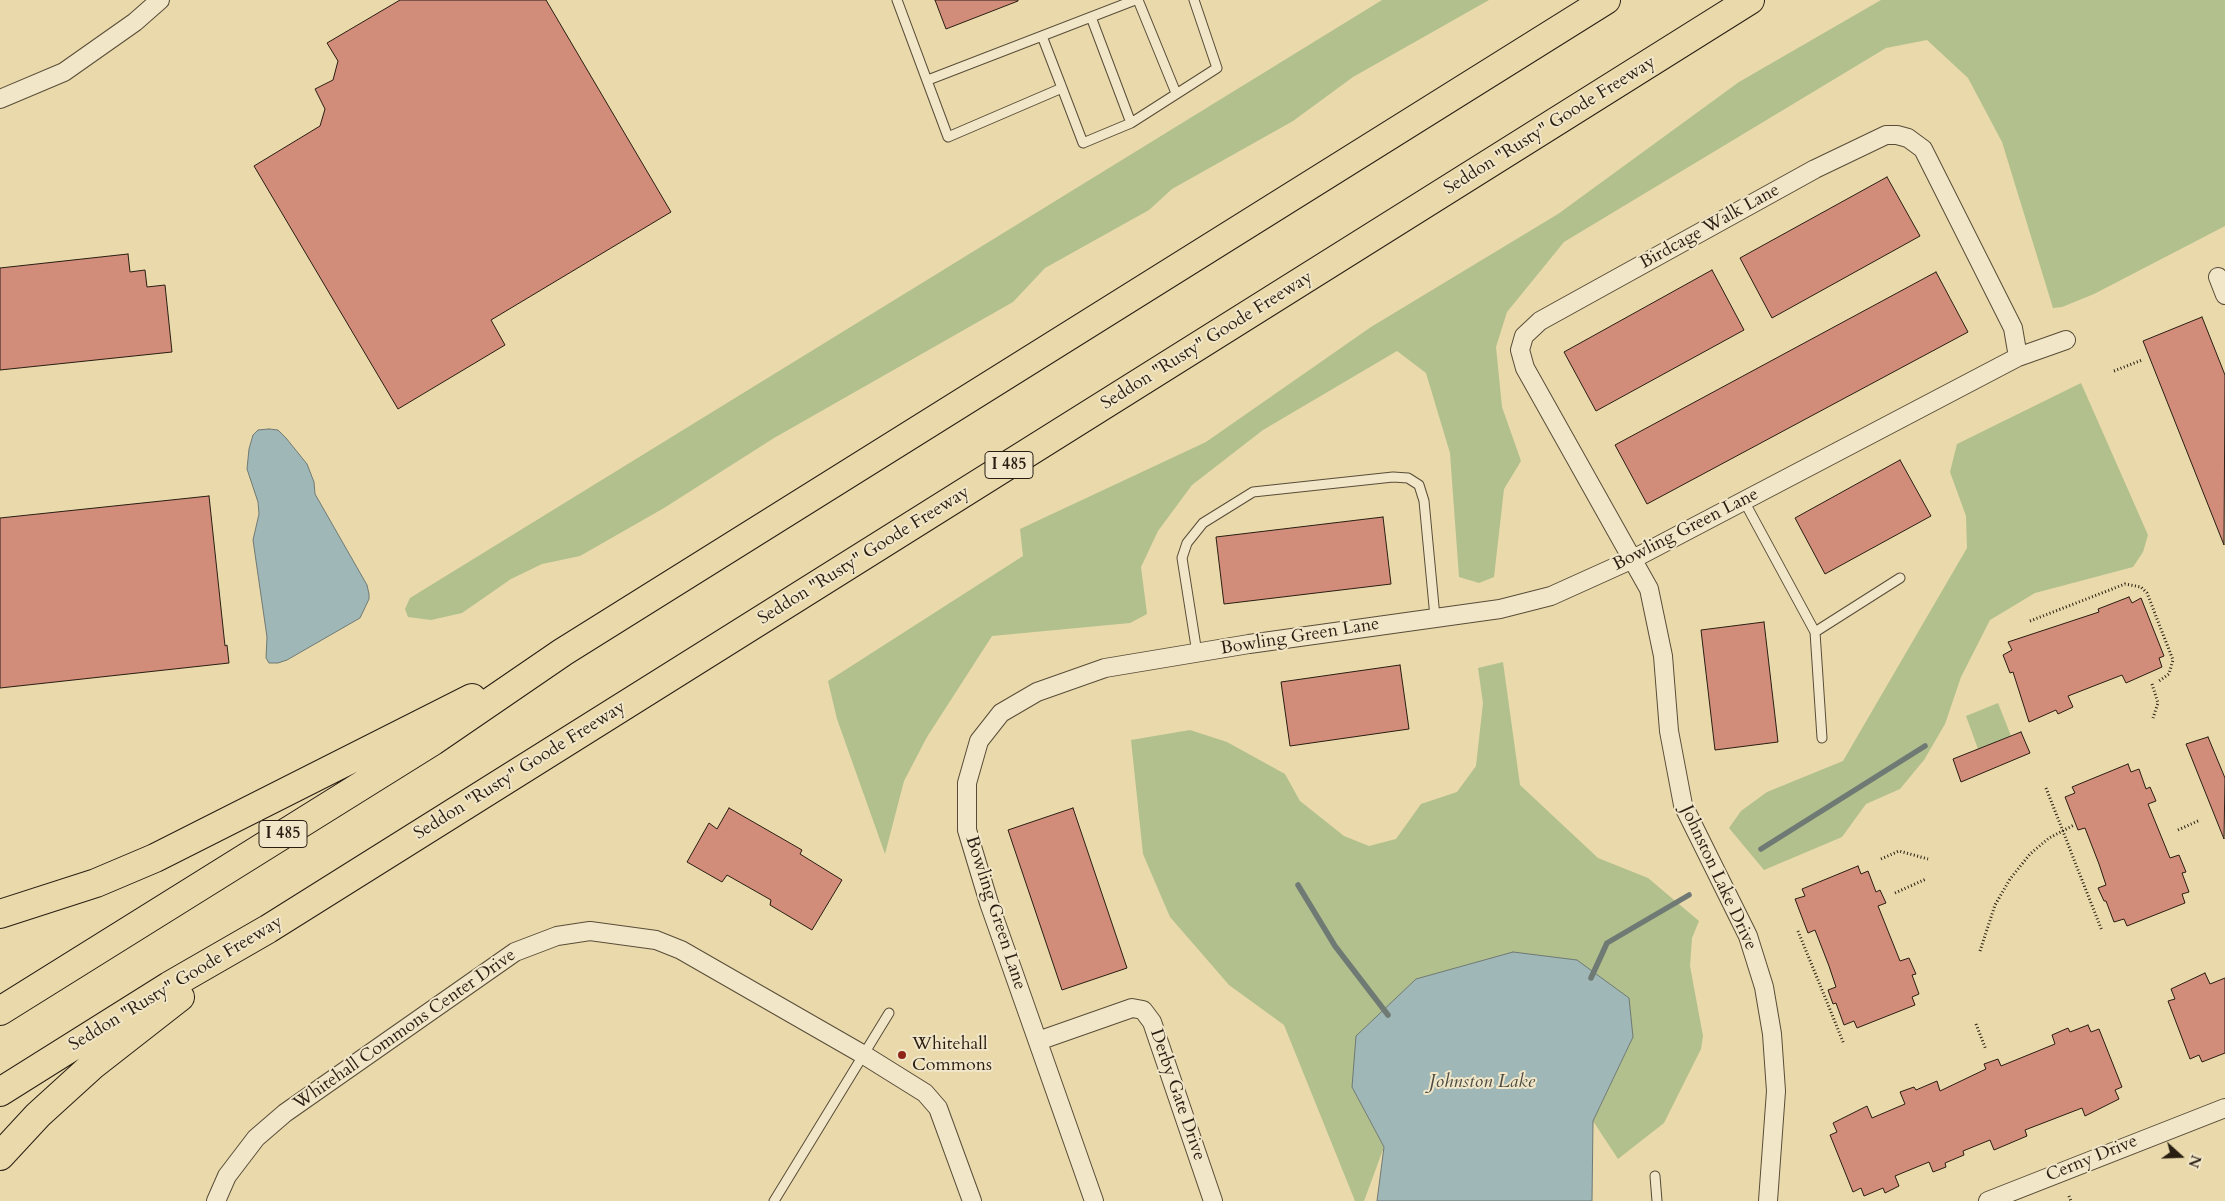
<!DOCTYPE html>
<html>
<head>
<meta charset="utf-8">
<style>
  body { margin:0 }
  #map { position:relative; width:2225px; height:1201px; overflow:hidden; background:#e9d9ab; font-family:Cardo,serif }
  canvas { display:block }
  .north { position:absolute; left:2155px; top:1131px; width:50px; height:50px; -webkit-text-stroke:4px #f1e6c8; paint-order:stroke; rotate:110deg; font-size:14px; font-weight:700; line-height:20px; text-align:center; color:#291e12 }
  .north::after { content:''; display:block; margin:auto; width:18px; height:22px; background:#291e12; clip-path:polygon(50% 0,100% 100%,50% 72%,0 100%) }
</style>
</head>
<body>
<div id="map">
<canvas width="2225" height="1201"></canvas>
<div class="north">N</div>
</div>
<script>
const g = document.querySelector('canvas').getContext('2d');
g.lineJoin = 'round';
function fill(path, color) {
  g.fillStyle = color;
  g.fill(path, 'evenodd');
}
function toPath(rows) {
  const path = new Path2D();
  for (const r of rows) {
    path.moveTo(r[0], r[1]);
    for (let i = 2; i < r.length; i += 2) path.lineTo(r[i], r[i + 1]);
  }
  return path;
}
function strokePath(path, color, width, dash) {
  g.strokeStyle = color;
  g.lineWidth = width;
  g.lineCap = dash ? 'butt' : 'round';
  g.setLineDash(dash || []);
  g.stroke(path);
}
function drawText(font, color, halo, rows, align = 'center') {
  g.font = font + ' Cardo,serif';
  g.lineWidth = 4;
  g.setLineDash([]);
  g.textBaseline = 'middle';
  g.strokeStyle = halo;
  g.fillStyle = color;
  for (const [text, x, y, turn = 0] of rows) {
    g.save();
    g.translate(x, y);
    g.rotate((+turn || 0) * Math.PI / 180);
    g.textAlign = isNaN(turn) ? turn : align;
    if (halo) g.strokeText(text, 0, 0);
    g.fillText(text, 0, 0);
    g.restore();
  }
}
fill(toPath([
  [1382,0,1489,0,1353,77,1293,121,1172,189,1149,210,1045,268,1013,302,774,438,664,508,580,556,542,564,511,579,462,613,431,620,408,617,405,609,410,598],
  [1881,0,2225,0,2225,226,2094,294,2062,307,2053,308,2002,142,1968,78,1927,40,1886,48,1564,242,1507,312,1496,347,1502,407,1521,461,1504,489,1494,577,1479,583,1459,577,1450,453,1426,373,1397,351,1263,430,1192,485,1158,531,1141,567,1147,614,1130,623,992,636,927,737,904,781,885,854,837,719,828,681,1023,556,1020,529,1206,442,1371,327,1558,214,1739,82],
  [2081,383,2148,535,2143,552,2133,567,2035,593,1990,620,1961,677,1945,724,1924,760,1900,789,1866,804,1842,837,1764,870,1729,828,1741,811,1767,792,1843,761,1967,548,1966,516,1950,472,1957,444],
  [1503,662,1520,785,1598,858,1648,878,1699,921,1692,938,1690,966,1703,1036,1701,1049,1664,1123,1618,1159,1593,1121,1633,1037,1352,1087,1384,1147,1364,1201,1355,1201,1284,1025,1229,985,1170,917,1143,854,1131,740,1190,730,1227,742,1285,774,1300,801,1344,836,1369,846,1396,839,1421,804,1457,792,1476,766,1483,703,1478,668],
  [1998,703,2011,736,1978,749,1966,716]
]), '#b1c08d');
const water = toPath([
  [269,429,278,430,286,438,307,464,314,482,315,494,367,585,369,594,369,599,360,618,287,660,278,663,269,663,266,658,267,637,253,540,259,514,258,502,247,469,249,449,253,435,258,430,269,429],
  [1513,952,1577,960,1629,998,1633,1037,1593,1121,1592,1201,1377,1201,1384,1147,1352,1087,1356,1036,1416,979,1513,952]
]);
fill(water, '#9fb7b6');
strokePath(water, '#707a74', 1);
strokePath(toPath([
  [1761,849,1925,746],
  [1298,885,1335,946,1388,1015],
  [1591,978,1607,943,1689,895]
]), '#707a74', 5.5);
const building = toPath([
  [400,0,546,0,671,212,491,320,505,345,398,409,254,166,320,126,325,109,315,89,333,80,338,61,327,43,400,0],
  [935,0,1018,0,1018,1,946,29,935,0],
  [1887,177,1920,236,1772,318,1740,258,1887,177],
  [128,254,130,272,145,270,147,287,165,285,172,352,0,370,0,268,128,254],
  [1712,270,1744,330,1596,411,1564,352,1712,270],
  [1936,272,1968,332,1647,504,1615,445,1936,272],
  [2202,317,2225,375,2224,545,2143,341,2202,317],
  [1900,460,1931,516,1825,574,1795,518,1900,460],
  [209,496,225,646,227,645,229,663,0,688,0,518,209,496],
  [1383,517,1391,584,1224,604,1216,537,1383,517],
  [2129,597,2132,603,2141,598,2164,656,2159,658,2162,667,2126,683,2122,675,2068,696,2073,707,2058,714,2056,710,2029,722,2013,672,2010,673,2003,655,2012,650,2008,642,2099,612,2098,609,2129,597],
  [1764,622,1778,742,1715,750,1701,630,1764,622],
  [1400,665,1409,729,1290,746,1281,682,1400,665],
  [2021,732,2030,753,1961,782,1953,759,2021,732],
  [2208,737,2225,778,2224,839,2186,744,2208,737],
  [2128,764,2131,772,2139,769,2146,789,2150,787,2156,801,2148,804,2170,858,2179,855,2186,872,2182,873,2189,892,2182,894,2185,903,2127,926,2124,919,2114,922,2106,901,2104,901,2098,888,2106,885,2099,864,2085,828,2078,830,2065,797,2075,793,2072,787,2128,764],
  [729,808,802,850,800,854,842,880,812,930,770,905,771,900,727,875,722,882,687,862,709,823,717,829,729,808],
  [1073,808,1127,968,1062,990,1008,830,1073,808],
  [1858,866,1861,874,1868,871,1876,892,1880,890,1886,903,1878,906,1900,961,1909,958,1916,974,1912,975,1919,994,1912,997,1915,1005,1857,1028,1854,1021,1844,1025,1836,1003,1833,1004,1828,990,1836,987,1829,966,1815,930,1808,933,1795,899,1805,896,1802,889,1858,866],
  [2205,973,2210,984,2225,978,2225,1053,2202,1062,2199,1055,2190,1059,2168,1001,2175,999,2171,989,2205,973],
  [2088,1025,2091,1032,2099,1029,2122,1087,2115,1090,2119,1099,2085,1116,2082,1108,2025,1130,2027,1136,1994,1150,1990,1140,1963,1151,1964,1155,1945,1163,1946,1167,1933,1172,1929,1162,1895,1176,1899,1186,1885,1193,1883,1188,1864,1196,1861,1188,1853,1192,1830,1135,1837,1132,1833,1123,1867,1106,1872,1118,1905,1104,1900,1092,1914,1087,1916,1090,1937,1081,1940,1091,1986,1069,1984,1064,1998,1059,2001,1066,2055,1044,2052,1035,2068,1028,2070,1032,2088,1025]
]);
fill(building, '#d28c7a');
strokePath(building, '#291e12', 1);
const service = toPath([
  [897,0,948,137,1062,88,1083,143,1131,123,1217,68,1194,0],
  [1138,0,1176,93],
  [1091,17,1131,123],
  [1042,36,1062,88],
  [928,80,1135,0],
  [1744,501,1815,632,1822,738],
  [1815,632,1900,578],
  [1197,653,1182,558,1187,543,1203,523,1253,492,1393,477,1408,478,1419,485,1424,501,1435,617],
  [1655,1176,1657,1201],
  [774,1201,889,1013]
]);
const minor = toPath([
  [0,99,64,72,135,22,160,0],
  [2218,277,2225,295],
  [1038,1041,1132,1008,1143,1010,1152,1022,1213,1201],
  [216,1201,227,1176,256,1138,285,1113,515,952,557,936,590,931,656,940,681,950,864,1055,925,1093,938,1108,972,1201],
  [1094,1201,989,903,967,830,967,783,979,741,1001,713,1037,692,1105,668,1249,644,1500,609,1551,596,1633,559,2018,357,2066,340],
  [1768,1201,1776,1091,1772,1034,1764,987,1748,936,1683,805,1669,731,1663,656,1649,589,1525,368,1520,350,1524,336,1540,321,1815,169,1886,135,1897,135,1908,138,1923,149,2013,328,2018,357],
  [1988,1201,2225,1108]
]);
const motorway = toPath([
  [0,914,96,883,155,858,472,698],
  [0,1011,433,741,563,652,1606,0],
  [0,1092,169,986,268,929,1750,0],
  [0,1156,38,1115,93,1065,180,997]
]);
strokePath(service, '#594d38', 11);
strokePath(minor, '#594d38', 20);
strokePath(motorway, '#291e12', 30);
strokePath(toPath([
  [2114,371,2142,360],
  [2030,621,2125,584,2141,587,2147,593,2173,660,2169,674,2159,681],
  [2152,684,2158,703,2153,718],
  [2046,788,2102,931],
  [2178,830,2200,820],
  [1881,859,1899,851,1928,859],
  [1895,893,1926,879],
  [1798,931,1844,1044],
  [1980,951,1995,905,2010,879,2030,854,2049,838,2074,825],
  [1976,1024,1986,1050],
  [2069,1196,2071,1201]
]), '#291e12', 3, [1, 2.5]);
strokePath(service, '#f1e6c8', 9);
strokePath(minor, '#f1e6c8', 18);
strokePath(motorway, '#e9d9ab', 28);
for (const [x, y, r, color] of [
  [902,1055,5,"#8f2418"]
]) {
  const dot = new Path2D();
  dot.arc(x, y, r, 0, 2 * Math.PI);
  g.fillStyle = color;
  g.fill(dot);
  strokePath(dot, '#f1e6c8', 2);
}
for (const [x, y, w] of [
  [1009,465,48],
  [283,834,48]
]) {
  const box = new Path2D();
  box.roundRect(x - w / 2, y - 13.5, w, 27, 4);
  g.fillStyle = '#f1e6c8';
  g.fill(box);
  strokePath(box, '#291e12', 1);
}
drawText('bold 16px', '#291e12', null, [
  ["I 485",1009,465],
  ["I 485",283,834]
]);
drawText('18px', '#291e12', '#f1e6c8', [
  ["Seddon \"Rusty\" Goode Freeway",1550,126,-32],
  ["Birdcage Walk Lane",1710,227,-29],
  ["Seddon \"Rusty\" Goode Freeway",1207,341,-32],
  ["Bowling Green Lane",1686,530,-27],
  ["Seddon \"Rusty\" Goode Freeway",864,556,-32],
  ["Bowling Green Lane",1300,637,-9],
  ["Seddon \"Rusty\" Goode Freeway",520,771,-32],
  ["Johnston Lake Drive",1718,878,65],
  ["Bowling Green Lane",995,913,72],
  ["Seddon \"Rusty\" Goode Freeway",176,984,-31],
  ["Whitehall Commons Center Drive",405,1030,-35],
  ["Derby Gate Drive",1177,1095,71],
  ["Cerny Drive",2092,1159,-22]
]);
drawText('18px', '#291e12', '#f1e6c8', [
  ["Whitehall",912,1045],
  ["Commons",912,1066]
], 'left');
drawText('italic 19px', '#4c4c43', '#f1e6c8', [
  ["Johnston Lake",1482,1083]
]);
</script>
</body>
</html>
